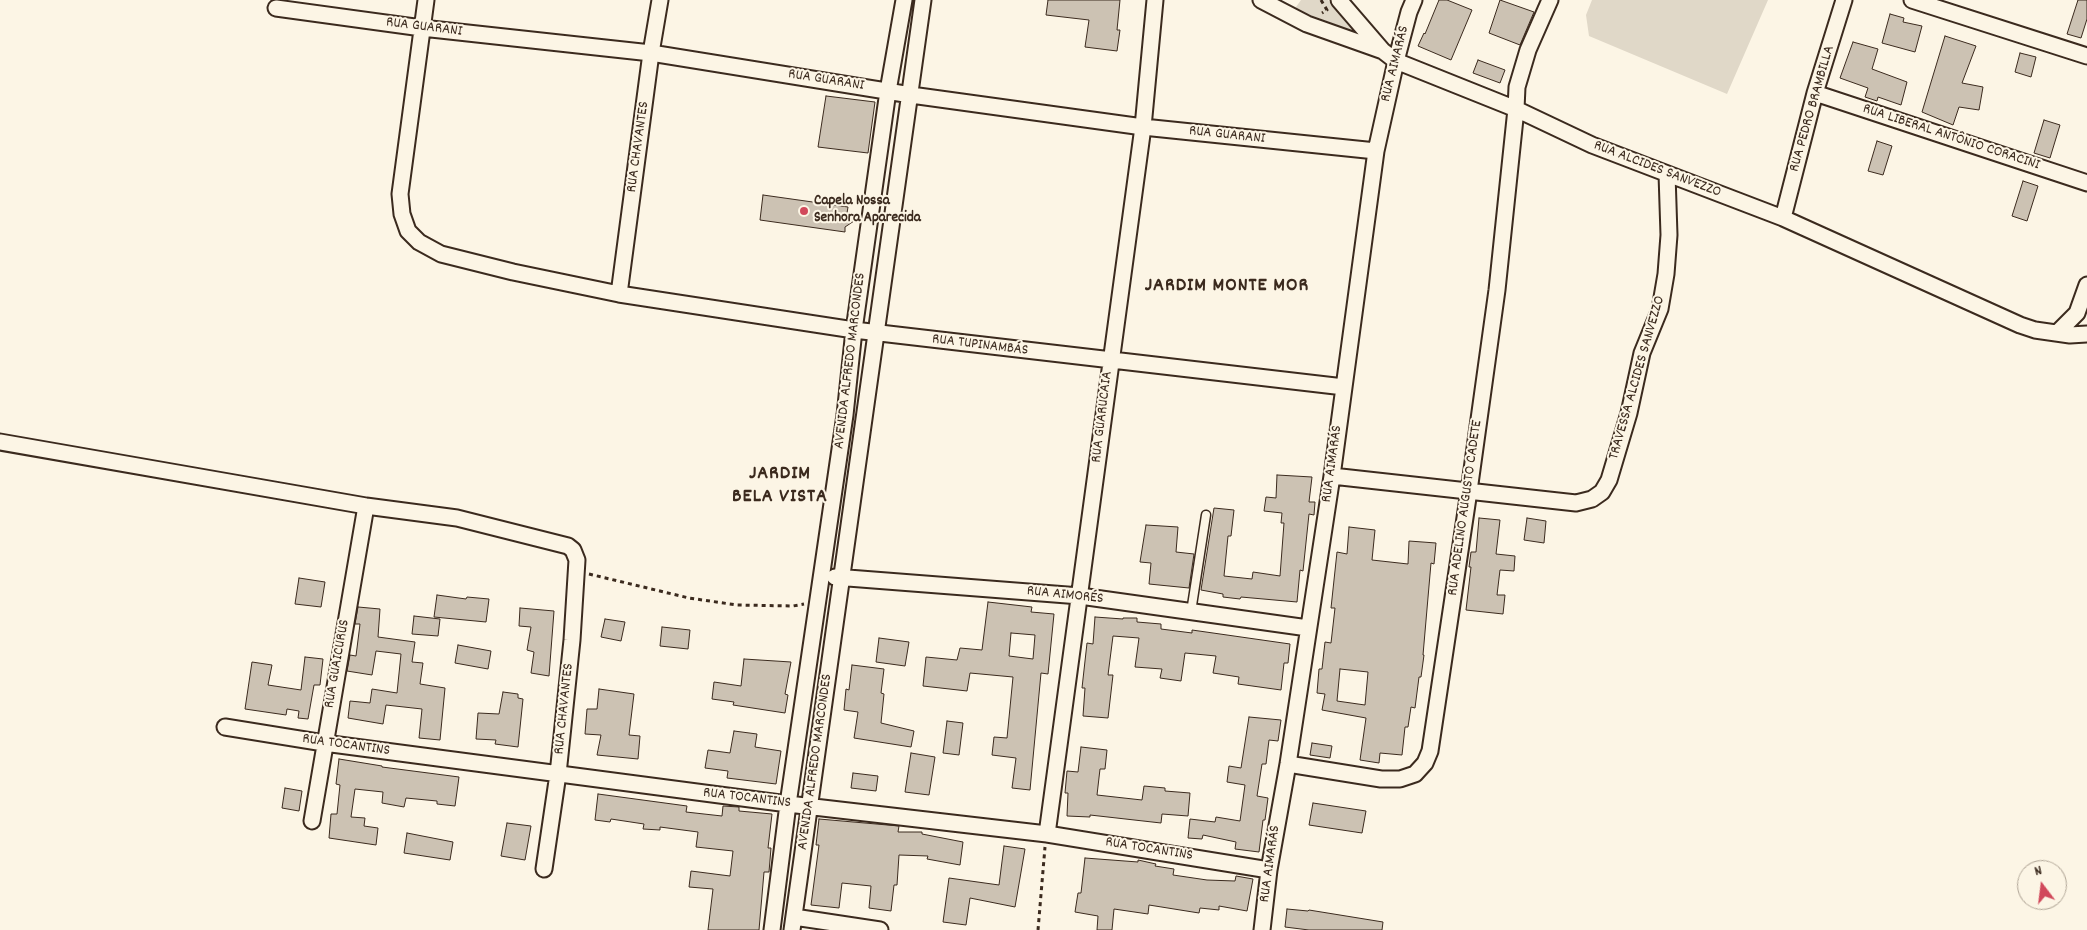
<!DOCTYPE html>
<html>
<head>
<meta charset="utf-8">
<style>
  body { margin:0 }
  #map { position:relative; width:2087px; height:930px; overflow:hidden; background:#fcf5e5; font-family:Dekko,sans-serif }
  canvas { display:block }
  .north { position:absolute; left:2017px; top:860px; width:50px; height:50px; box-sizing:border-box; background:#fcf5e5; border:1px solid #afa495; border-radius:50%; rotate:345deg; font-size:14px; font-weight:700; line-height:20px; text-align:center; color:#3b2a1e }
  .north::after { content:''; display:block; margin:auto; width:18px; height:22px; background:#d1495b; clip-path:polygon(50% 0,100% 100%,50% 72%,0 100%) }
</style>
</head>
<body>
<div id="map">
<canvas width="2087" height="930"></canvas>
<div class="north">N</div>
</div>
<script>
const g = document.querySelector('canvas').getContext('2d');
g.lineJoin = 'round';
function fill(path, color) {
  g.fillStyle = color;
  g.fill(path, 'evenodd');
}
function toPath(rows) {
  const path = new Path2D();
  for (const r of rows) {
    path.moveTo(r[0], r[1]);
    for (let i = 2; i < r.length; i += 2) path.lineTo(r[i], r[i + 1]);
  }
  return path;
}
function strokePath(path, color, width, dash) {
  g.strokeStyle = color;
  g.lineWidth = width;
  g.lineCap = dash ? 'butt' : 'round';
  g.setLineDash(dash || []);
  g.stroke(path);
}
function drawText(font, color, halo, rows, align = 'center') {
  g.font = font + ' Dekko,sans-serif';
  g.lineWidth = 4;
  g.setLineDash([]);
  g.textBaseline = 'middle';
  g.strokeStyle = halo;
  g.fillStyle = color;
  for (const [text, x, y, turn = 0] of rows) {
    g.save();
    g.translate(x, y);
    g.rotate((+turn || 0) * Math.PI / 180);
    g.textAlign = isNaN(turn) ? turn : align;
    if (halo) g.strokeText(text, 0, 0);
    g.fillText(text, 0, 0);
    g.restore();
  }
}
fill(toPath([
  [1301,0,1328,0,1348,25,1365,40,1345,28,1297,10,1296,7],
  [1592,0,1768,0,1727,94,1589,36,1586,15]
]), '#e0d8c8');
const building = toPath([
  [1048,0,1120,0,1117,30,1120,30,1117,51,1085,47,1089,20,1046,15,1048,0],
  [1439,0,1447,0,1472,10,1451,60,1418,46,1424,33,1425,34,1439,0],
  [1500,0,1534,12,1520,45,1489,33,1500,0],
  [2078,0,2087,0,2087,19,2081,38,2067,34,2078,0],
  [1890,14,1904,18,1903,22,1922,26,1915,52,1882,43,1890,14],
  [1945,36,1976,46,1962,83,1983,87,1979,110,1959,107,1953,125,1922,112,1945,36],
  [1853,42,1878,49,1872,69,1907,82,1901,105,1878,97,1877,101,1865,97,1868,88,1840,78,1853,42],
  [2020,53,2036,57,2031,77,2015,72,2020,53],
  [1478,60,1505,70,1500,83,1473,73,1478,60],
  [826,96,875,102,868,153,818,147,826,96],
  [2044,120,2060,125,2050,158,2034,153,2044,120],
  [1877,141,1892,146,1883,175,1868,171,1877,141],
  [2023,181,2038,186,2027,221,2012,216,2023,181],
  [763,195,848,207,847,213,854,221,845,227,845,232,760,220,763,195],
  [1277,475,1312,477,1309,502,1315,502,1314,515,1309,514,1303,571,1300,570,1297,602,1241,597,1240,599,1223,597,1223,594,1201,590,1214,508,1234,510,1231,536,1228,536,1224,576,1252,579,1253,572,1280,576,1284,523,1281,523,1282,513,1264,511,1266,497,1276,498,1277,475],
  [1479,518,1500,520,1496,554,1515,556,1514,571,1500,570,1497,595,1505,595,1503,614,1466,610,1471,567,1469,567,1471,552,1476,552,1479,518],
  [1527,518,1546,521,1544,543,1524,540,1527,518],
  [1146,525,1178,527,1176,552,1194,554,1189,588,1149,584,1151,563,1140,562,1146,525],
  [1349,527,1375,530,1372,560,1408,564,1409,541,1436,543,1434,564,1431,563,1423,655,1424,655,1421,677,1419,677,1415,708,1411,707,1408,727,1405,727,1402,755,1380,753,1379,763,1360,760,1366,718,1322,710,1325,694,1317,693,1319,669,1322,669,1325,642,1331,643,1335,608,1331,608,1337,552,1347,554,1349,527],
  [1340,669,1368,672,1365,705,1337,701,1340,669],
  [299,578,325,582,321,607,295,604,299,578],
  [437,595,466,599,467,597,489,599,486,622,434,617,437,595],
  [988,602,1032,607,1031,612,1054,614,1048,674,1041,673,1030,790,1012,788,1016,758,992,755,994,737,1007,738,1013,677,970,673,967,691,923,686,926,657,957,660,960,648,982,650,988,602],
  [1011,633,1035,635,1033,659,1009,656,1011,633],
  [358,607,380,609,378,637,415,642,412,662,423,663,420,684,445,688,440,740,419,738,422,709,386,705,383,724,348,718,350,701,370,703,372,689,397,693,401,654,376,651,372,675,347,671,350,655,356,656,360,624,355,624,358,607],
  [520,608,554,611,549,676,531,673,534,652,527,650,531,627,519,626,520,608],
  [414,616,440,619,438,636,412,634,414,616],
  [1095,617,1123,619,1123,618,1137,618,1137,622,1161,624,1161,629,1192,633,1192,630,1290,644,1288,663,1284,663,1281,690,1238,684,1239,677,1213,673,1216,656,1185,653,1181,681,1160,678,1162,669,1135,667,1139,638,1113,636,1108,675,1113,675,1108,718,1083,716,1085,688,1082,688,1087,643,1093,644,1095,617],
  [605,619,625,622,621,641,601,637,605,619],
  [662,627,690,630,688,649,660,646,662,627],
  [879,638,909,642,905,666,876,662,879,638],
  [458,645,491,651,488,669,455,663,458,645],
  [305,657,323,659,320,685,314,685,308,719,298,718,299,711,287,709,286,715,245,709,252,662,272,665,268,685,301,690,305,657],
  [744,659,791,662,785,694,788,695,785,713,733,705,734,702,712,699,714,682,741,686,744,659],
  [852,665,884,669,881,693,884,694,881,723,914,731,911,747,854,738,858,712,844,710,846,689,849,690,852,665],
  [599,689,634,694,629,735,640,736,638,759,597,755,601,735,585,734,587,709,597,709,599,689],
  [503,692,518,694,518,698,523,699,518,747,495,744,496,740,476,739,478,713,499,714,503,692],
  [1249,717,1281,720,1278,741,1269,740,1266,764,1262,764,1257,796,1268,798,1265,820,1263,820,1259,852,1235,849,1236,842,1203,835,1202,839,1188,838,1190,819,1215,822,1216,817,1240,821,1245,785,1227,782,1229,766,1241,768,1249,717],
  [947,721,963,723,959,755,943,753,947,721],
  [734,731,757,734,755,747,781,751,776,784,727,778,728,771,705,768,708,750,730,753,734,731],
  [1312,743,1332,746,1330,758,1310,755,1312,743],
  [1081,747,1107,750,1105,769,1100,769,1097,795,1142,800,1144,786,1165,788,1165,791,1190,793,1188,816,1162,814,1161,823,1090,815,1090,817,1067,816,1068,793,1065,793,1067,771,1078,772,1081,747],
  [911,753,935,757,929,795,905,792,911,753],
  [339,759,382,766,382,767,459,777,455,806,437,804,437,801,406,798,404,807,382,803,383,792,355,789,351,817,365,818,364,826,378,828,376,845,329,838,331,814,337,814,340,785,336,784,339,759],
  [853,773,878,776,876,791,851,788,853,773],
  [285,788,302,791,299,811,282,808,285,788],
  [598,794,687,806,686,812,722,816,723,806,739,807,739,811,772,814,768,848,771,848,769,872,764,872,759,930,708,930,713,889,689,887,691,871,730,876,733,851,696,847,698,832,660,827,660,830,643,829,644,824,611,819,610,822,595,820,598,794],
  [1313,803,1366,811,1362,833,1309,825,1313,803],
  [819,819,899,826,898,832,922,832,922,834,963,842,960,865,927,859,928,856,899,855,897,885,894,885,891,911,869,908,871,886,842,883,839,908,811,905,819,845,816,845,819,819],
  [507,823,531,826,525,860,501,856,507,823],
  [407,833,453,842,450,860,404,853,407,833],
  [1004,846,1025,849,1015,907,970,898,966,925,943,922,949,878,999,885,1004,846],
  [1085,858,1138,862,1138,860,1156,864,1155,866,1174,869,1173,875,1207,880,1235,881,1236,876,1253,879,1247,911,1219,906,1219,910,1200,908,1199,913,1149,905,1148,914,1114,909,1112,930,1097,930,1098,916,1075,912,1078,893,1081,893,1085,858],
  [1287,909,1308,911,1309,910,1383,922,1382,930,1309,930,1285,927,1287,909]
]);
fill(building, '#ccc2b3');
strokePath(building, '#3b2a1e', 1);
const lane = toPath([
  [1191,612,1206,515]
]);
const street = toPath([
  [426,0,400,194,402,214,408,231,419,242,441,254,513,272,619,294,854,330,1344,387],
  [1261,0,1307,24,1383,51,1396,61,1516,109,1592,145,1783,218,2020,325,2035,330,2070,335,2087,334],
  [1339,0,1382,50],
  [1912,0,2087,56],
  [276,8,422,28,651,53,911,95,1143,127,1376,151],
  [1815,93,2087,183],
  [1783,218,1815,93,1844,0],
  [619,294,651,53,660,0],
  [2057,333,2077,313,2087,285],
  [0,442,366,506,457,518,568,546,573,550,577,560,572,640,558,774,544,869],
  [1332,476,1576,503,1592,499,1602,492,1609,480,1629,413,1642,353,1660,309,1666,274,1669,235,1667,174],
  [835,577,1080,596,1308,628],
  [225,727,324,743,788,804,1047,834,1269,870],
  [1288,764,1381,779,1400,779,1415,774,1425,763,1430,751,1469,491,1497,290,1516,109,1517,87,1528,50,1550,0],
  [312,821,366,506],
  [1047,834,1143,127,1155,0],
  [794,917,880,930],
  [772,930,788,804,845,415,854,330,888,91,904,0],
  [792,930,923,0],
  [1262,930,1269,870,1288,764,1332,476,1376,151,1396,61,1409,12,1414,0]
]);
strokePath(lane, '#3b2a1e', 11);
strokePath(street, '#3b2a1e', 19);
strokePath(toPath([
  [1321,0,1327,10,1322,13],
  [589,574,689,598,737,605,793,606,804,604],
  [1038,930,1045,847]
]), '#3b2a1e', 3, [4, 4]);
strokePath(lane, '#fcf5e5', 8);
strokePath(street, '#fcf5e5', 15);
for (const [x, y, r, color] of [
  [804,211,5,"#d1495b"]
]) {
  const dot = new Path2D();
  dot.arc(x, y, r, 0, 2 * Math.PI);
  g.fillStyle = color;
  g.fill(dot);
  strokePath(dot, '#fcf5e5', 2);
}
drawText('15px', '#3b2a1e', '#fcf5e5', [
  ["RUA GUARANI",424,28,7],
  ["RUA AIMARÁS",1396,64,-76],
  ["RUA GUARANI",826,81,9],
  ["RUA PEDRO BRAMBILLA",1813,109,-74],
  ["RUA GUARANI",1227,136,6],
  ["RUA LIBERAL ANTÔNIO CORACINI",1951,138,18],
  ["RUA CHAVANTES",639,147,-82],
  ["RUA ALCIDES SANVEZZO",1657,170,21],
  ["RUA TUPINAMBÁS",980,346,7],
  ["AVENIDA ALFREDO MARCONDES",851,361,-83],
  ["TRAVESSA ALCIDES SANVEZZO",1638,378,-74],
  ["RUA GUARUCAIA",1103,417,-83],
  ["RUA AIMARÁS",1333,464,-82],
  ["RUA ADELINO AUGUSTO CADETE",1466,508,-82],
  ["RUA AIMORÉS",1065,596,6],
  ["RUA GUAICURUS",338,664,-80],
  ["RUA CHAVANTES",565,709,-84],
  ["RUA TOCANTINS",346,746,8],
  ["AVENIDA ALFREDO MARCONDES",816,762,-82],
  ["RUA TOCANTINS",747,799,7],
  ["RUA TOCANTINS",1149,850,9],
  ["RUA AIMARÁS",1271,864,-82]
]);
drawText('bold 15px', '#3b2a1e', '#fcf5e5', [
  ["Capela Nossa",814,202],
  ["Senhora Aparecida",814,219]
], 'left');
g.letterSpacing = '1px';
drawText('bold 20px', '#3b2a1e', '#fcf5e5', [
  ["JARDIM MONTE MOR",1227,287],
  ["JARDIM",780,475],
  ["BELA VISTA",780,498]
]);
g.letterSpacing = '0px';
</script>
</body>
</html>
